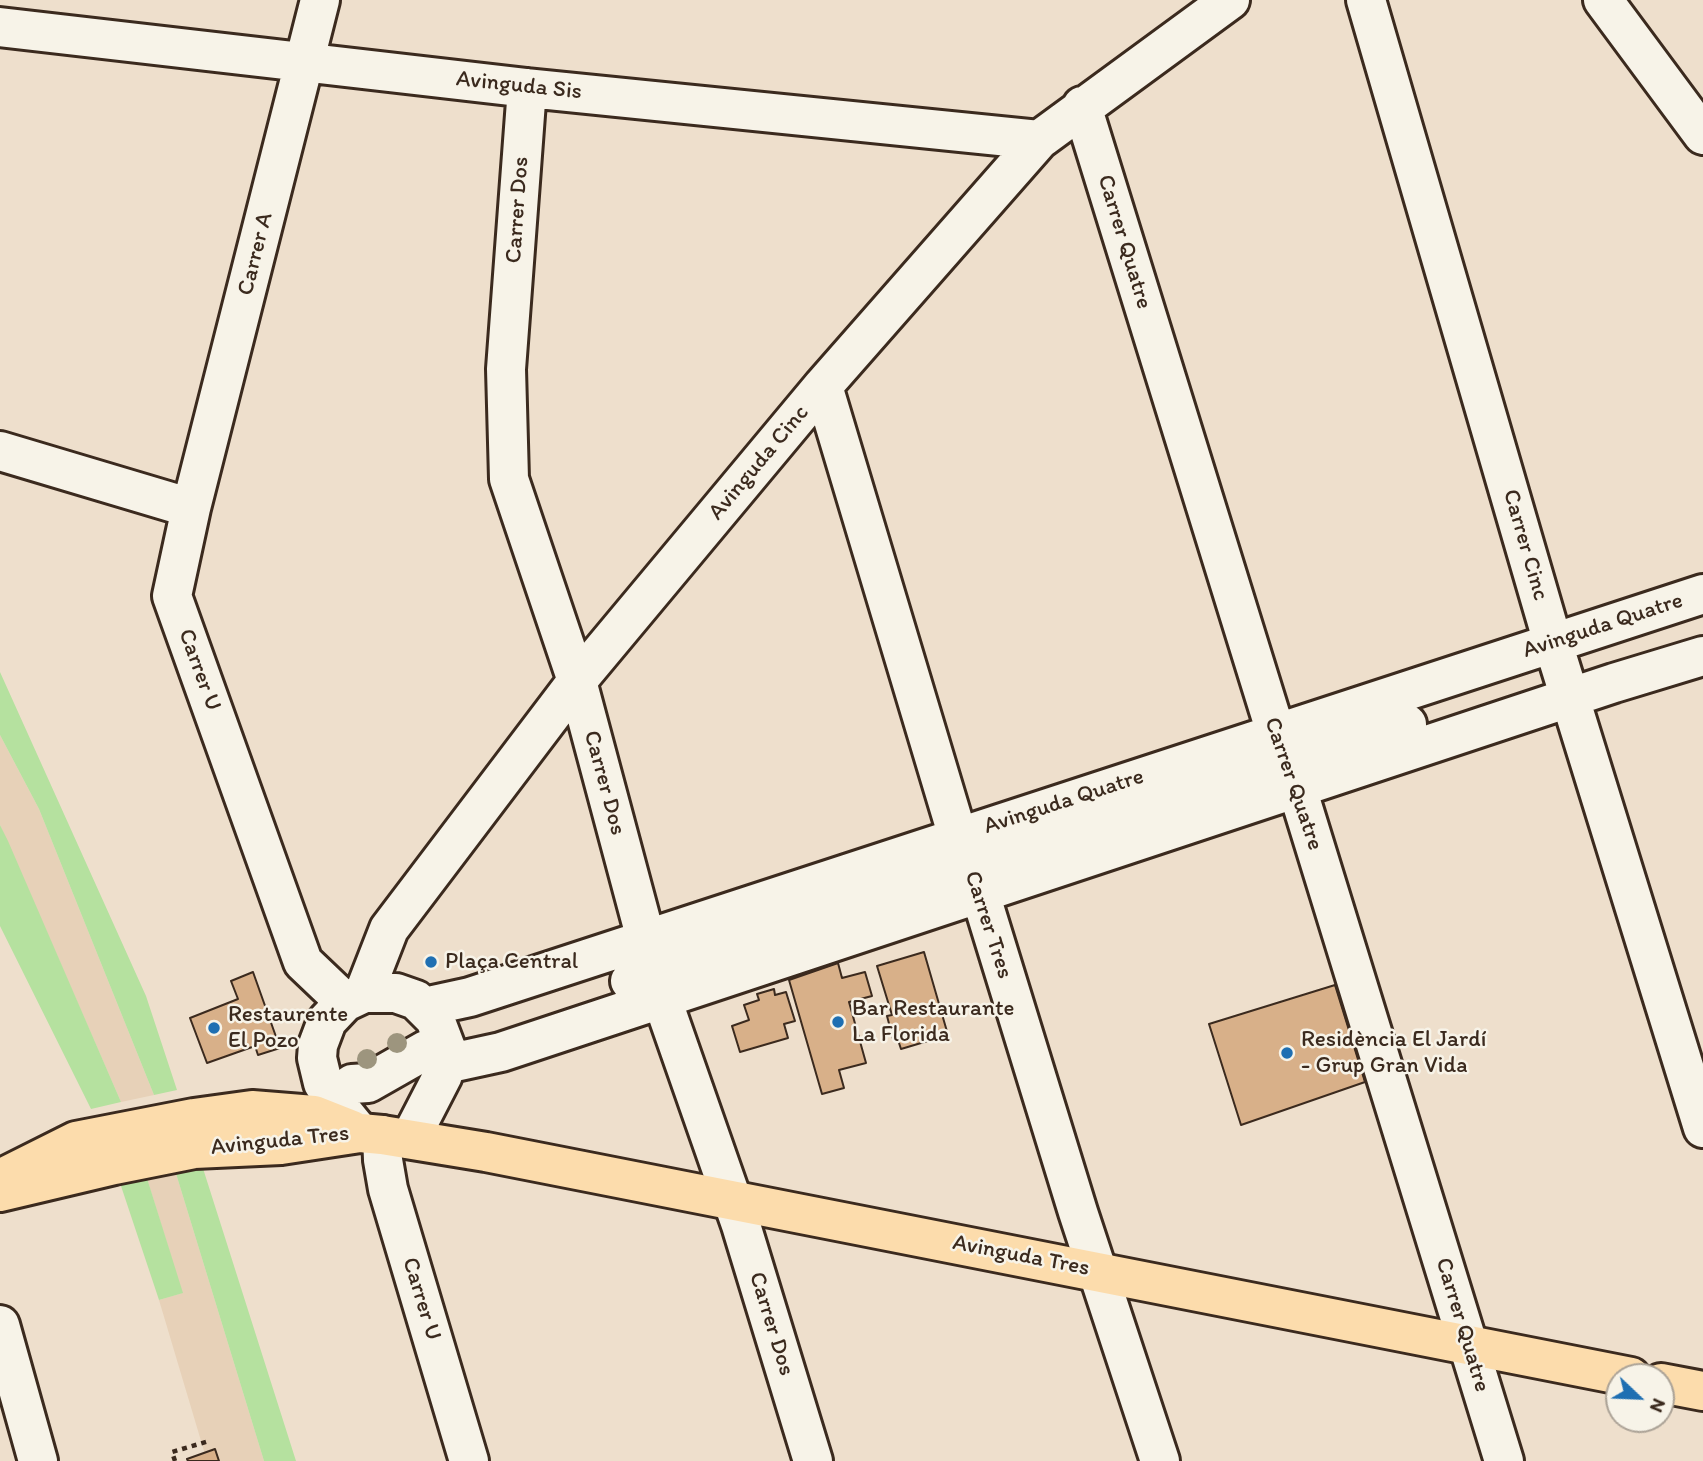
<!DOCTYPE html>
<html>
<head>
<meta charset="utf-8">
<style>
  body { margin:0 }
  #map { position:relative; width:1703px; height:1461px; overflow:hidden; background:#eedfcc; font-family:Itim,sans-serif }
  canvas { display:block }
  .north { position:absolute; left:1605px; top:1363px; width:70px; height:70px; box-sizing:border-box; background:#f7f3e8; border:2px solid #aca397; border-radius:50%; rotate:113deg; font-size:19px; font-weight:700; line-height:28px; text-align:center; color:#3b2a1e }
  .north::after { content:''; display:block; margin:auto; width:24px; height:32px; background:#1f6fb2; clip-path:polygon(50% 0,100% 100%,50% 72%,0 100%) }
</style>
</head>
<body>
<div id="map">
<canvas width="1703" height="1461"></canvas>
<div class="north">N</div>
</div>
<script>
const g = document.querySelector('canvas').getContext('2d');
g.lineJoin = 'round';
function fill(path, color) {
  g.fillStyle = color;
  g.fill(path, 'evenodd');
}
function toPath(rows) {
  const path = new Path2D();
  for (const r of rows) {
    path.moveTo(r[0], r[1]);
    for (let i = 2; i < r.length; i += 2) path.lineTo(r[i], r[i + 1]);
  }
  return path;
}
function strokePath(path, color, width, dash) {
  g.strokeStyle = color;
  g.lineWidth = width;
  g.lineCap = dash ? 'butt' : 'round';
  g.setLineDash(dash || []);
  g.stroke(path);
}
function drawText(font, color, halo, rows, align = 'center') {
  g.font = font + ' Itim,sans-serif';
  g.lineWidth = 5;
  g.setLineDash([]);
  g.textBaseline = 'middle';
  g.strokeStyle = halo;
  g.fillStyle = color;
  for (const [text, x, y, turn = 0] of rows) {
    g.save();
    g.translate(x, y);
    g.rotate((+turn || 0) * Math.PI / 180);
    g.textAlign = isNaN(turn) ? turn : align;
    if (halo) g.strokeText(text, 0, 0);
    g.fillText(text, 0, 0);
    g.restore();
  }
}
fill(toPath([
  [0,735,39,809,154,1095,121,1102,0,825],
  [174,1167,264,1461,207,1461,159,1300,182,1293,146,1175]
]), '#e7d1b8');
fill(toPath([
  [0,672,146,996,177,1090,154,1095,39,809,0,735],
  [0,825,8,841,121,1102,91,1109,0,926],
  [200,1159,296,1461,264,1461,174,1167],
  [146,1175,183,1293,159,1300,120,1183]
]), '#b5e19f');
const building = toPath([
  [924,952,948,1035,901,1049,897,1037,893,1039,887,1016,892,1015,877,966,924,952],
  [838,963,842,978,865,972,872,996,849,1002,866,1063,839,1070,844,1088,822,1094,789,980,838,963],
  [253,972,280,1048,258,1055,255,1046,207,1063,190,1018,238,999,231,981,253,972],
  [1335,985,1365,1082,1241,1125,1209,1024,1335,985],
  [774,989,775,995,786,992,795,1021,784,1024,788,1038,740,1052,732,1026,749,1020,744,1005,759,1000,757,994,774,989],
  [215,1449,219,1461,188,1461,187,1459,215,1449]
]);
fill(building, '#d8b089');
strokePath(building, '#3b2a1e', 2);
const minor = toPath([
  [1366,0,1553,643,1703,1128],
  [1603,0,1703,135],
  [0,27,527,88,1039,140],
  [527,88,506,369,509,479,577,681,662,999,741,1225,813,1461],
  [1082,106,1276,733,1297,788,1504,1461],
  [823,386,958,837,980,893,1078,1212,1160,1461],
  [0,451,191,508,172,596,303,962,345,1002],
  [191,508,320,0],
  [630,981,1287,761,1407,724],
  [364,993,389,929,577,681,823,386,1039,140,1230,0],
  [424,1007,470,997,1703,594],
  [446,1064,501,1052,1614,683,1703,656],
  [352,1084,368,1083,426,1050],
  [360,1133,338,1106,323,1083,317,1058,318,1045,327,1021,345,1002,364,993,396,993,416,1000,435,1019,446,1048,443,1075,410,1139],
  [382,1135,383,1160,388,1189,469,1461],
  [0,1325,38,1461]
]);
const major = toPath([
  [6,1176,76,1141,194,1118,252,1110,314,1115,352,1130],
  [0,1192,114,1165,194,1149,281,1145,360,1133,382,1135,486,1152,1631,1377],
  [1661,1383,1703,1391]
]);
strokePath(minor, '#3b2a1e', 44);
strokePath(major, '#3b2a1e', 44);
strokePath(toPath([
  [175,1461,172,1452,209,1441]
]), '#3b2a1e', 4.5, [5, 5]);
strokePath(minor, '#f7f3e8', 38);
strokePath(major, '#fcdcac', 38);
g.fillStyle = '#9d957e';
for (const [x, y] of [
  [397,1043],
  [367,1059]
]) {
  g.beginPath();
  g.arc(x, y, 10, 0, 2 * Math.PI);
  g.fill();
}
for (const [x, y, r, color] of [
  [431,962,7,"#1f6fb2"],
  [838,1022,7,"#1f6fb2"],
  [214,1028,7,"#1f6fb2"],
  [1287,1053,7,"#1f6fb2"]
]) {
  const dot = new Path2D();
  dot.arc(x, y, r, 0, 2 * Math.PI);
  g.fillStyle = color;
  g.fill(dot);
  strokePath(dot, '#f7f3e8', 2.5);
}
drawText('23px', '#3b2a1e', '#f7f3e8', [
  ["Avinguda Sis",519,86,6],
  ["Carrer Dos",518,210,-86],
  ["Carrer Quatre",1124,242,73],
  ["Carrer A",256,254,-76],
  ["Avinguda Cinc",759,463,-50],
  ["Carrer Cinc",1525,545,74],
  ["Avinguda Quatre",1603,626,-18],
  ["Carrer U",199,670,70],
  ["Carrer Dos",604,783,75],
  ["Carrer Quatre",1293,784,71],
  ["Avinguda Quatre",1064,802,-18],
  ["Carrer Tres",988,925,72],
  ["Avinguda Tres",280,1141,-6],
  ["Avinguda Tres",1021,1256,11],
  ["Carrer U",421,1299,73],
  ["Carrer Dos",771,1324,73],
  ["Carrer Quatre",1462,1325,73]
]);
drawText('23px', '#3b2a1e', '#f7f3e8', [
  ["Plaça Central",445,962],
  ["Bar Restaurante",852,1009],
  ["La Florida",852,1035],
  ["Restaurente",228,1015],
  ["El Pozo",228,1041],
  ["Residència El Jardí",1301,1040],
  ["- Grup Gran Vida",1301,1066]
], 'left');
</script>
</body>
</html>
